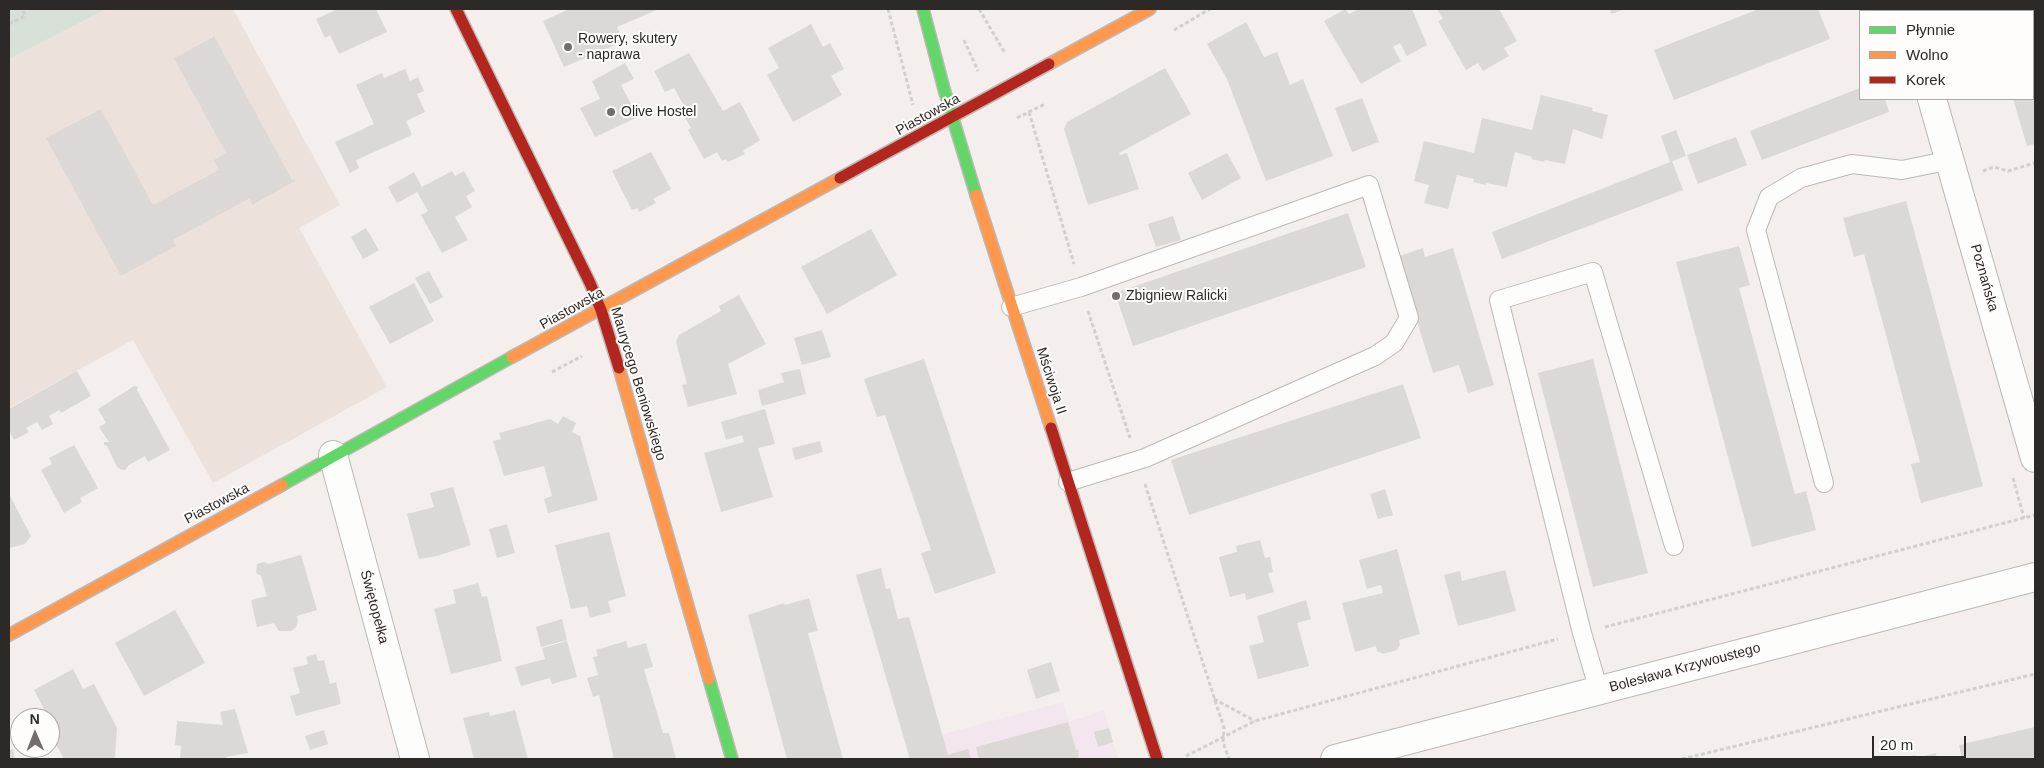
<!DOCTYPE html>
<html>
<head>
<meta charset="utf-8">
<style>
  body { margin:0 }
  #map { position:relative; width:2044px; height:768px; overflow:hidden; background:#f4efec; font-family:Arial,sans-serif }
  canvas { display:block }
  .frame { position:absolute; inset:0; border:10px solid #2d2927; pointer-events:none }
  .legend { position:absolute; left:1859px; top:10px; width:175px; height:90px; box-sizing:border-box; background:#fffdfc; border:1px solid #aba8a7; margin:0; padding:6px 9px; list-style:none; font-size:15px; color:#2d2927 }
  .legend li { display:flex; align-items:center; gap:10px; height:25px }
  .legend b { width:25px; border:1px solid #aba8a7 }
  .north { position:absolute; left:10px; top:708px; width:50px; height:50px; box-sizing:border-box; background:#fffdfc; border:1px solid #aba8a7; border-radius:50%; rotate:359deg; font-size:14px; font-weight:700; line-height:20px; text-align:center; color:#2d2927 }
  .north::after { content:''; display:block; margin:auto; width:18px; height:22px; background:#736e6c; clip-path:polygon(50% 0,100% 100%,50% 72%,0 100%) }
  .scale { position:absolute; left:1872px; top:736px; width:94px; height:22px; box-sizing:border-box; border:2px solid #2d2927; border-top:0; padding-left:6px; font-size:15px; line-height:18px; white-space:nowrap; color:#2d2927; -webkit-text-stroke:4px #fffdfc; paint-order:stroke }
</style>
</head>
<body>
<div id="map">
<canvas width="2044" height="768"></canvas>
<div class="frame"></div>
<ul class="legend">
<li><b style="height:6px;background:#63d668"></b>Płynnie</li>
<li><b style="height:6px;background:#ff974d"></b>Wolno</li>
<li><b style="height:6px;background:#b3261e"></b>Korek</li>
</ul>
<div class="north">N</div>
<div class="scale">20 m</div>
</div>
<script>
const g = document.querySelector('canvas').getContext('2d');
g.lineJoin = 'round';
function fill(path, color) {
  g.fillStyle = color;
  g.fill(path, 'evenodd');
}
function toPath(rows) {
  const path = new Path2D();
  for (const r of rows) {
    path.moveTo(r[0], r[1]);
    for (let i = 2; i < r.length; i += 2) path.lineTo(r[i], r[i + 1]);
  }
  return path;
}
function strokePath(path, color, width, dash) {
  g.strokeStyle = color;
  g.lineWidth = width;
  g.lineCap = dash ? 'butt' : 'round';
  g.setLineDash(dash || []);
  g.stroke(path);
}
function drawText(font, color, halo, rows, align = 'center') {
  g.font = font + ' Arial,sans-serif';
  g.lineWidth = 4;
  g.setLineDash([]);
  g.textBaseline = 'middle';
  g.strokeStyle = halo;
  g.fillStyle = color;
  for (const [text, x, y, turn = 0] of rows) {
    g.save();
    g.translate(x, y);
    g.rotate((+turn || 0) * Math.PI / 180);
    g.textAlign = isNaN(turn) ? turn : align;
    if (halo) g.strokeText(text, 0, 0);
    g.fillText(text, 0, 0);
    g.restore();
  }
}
fill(toPath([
  [1063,702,1069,722,1104,710,1118,759,909,759,906,744]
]), '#f3e6ee');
fill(toPath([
  [107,9,233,9,340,205,299,228,387,387,213,483,133,340,9,408,9,59]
]), '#ede2db');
fill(toPath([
  [9,9,107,9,9,59]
]), '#d8e1d7');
fill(toPath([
  [338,9,376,9,387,32,339,54,330,35,325,38,316,19],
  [569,9,659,9,617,27,624,41,564,67,543,21],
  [1345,9,1349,14,1359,9,1412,9,1427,45,1407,56,1400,43,1393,47,1401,61,1361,84,1324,21],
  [1437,9,1499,9,1517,41,1504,48,1509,56,1483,71,1478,63,1466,70,1438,21,1443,19],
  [1610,9,1626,9,1611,14],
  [1759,9,1818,9,1830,39,1674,100,1654,50],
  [1988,9,2035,9,2035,144,2027,146,2013,99,2033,99,2033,11,1988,11],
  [1246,22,1264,57,1277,52,1290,85,1303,79,1333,156,1266,181,1227,79,1207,44],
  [811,24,823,47,830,43,844,69,831,76,842,95,793,122,767,75,779,68,768,48],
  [215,36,215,38,292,180,294,179,295,181,252,205,250,198,173,240,176,246,121,276,46,138,101,109,153,205,219,170,214,160,226,153,175,60,173,59],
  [689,53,723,111,740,102,760,140,743,151,745,154,728,162,726,159,722,161,717,152,704,159,688,130,691,128,682,113,687,111,674,88,665,92,654,71],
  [625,63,634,79,621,85,638,117,595,137,580,108,600,99,592,81],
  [1165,68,1191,114,1119,153,1120,155,1127,153,1139,189,1088,205,1064,129,1067,122],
  [405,69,410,81,418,77,424,91,417,94,425,112,406,121,412,135,356,160,359,168,350,173,335,142,374,124,356,85,382,73,384,78],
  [1860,88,1860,99,1885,99,1889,112,1762,160,1750,131],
  [1541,95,1593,108,1592,111,1608,115,1602,139,1573,129,1565,164,1545,160,1544,162,1531,159,1532,157,1515,152,1507,187,1486,183,1486,185,1473,182,1474,179,1457,175,1448,209,1424,203,1429,185,1414,181,1424,141,1474,153,1482,118,1532,130],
  [1362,98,1379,142,1352,152,1335,108],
  [1676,130,1686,156,1672,161,1683,190,1502,259,1492,232,1670,162,1661,136],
  [1736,137,1747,165,1698,184,1687,155],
  [651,152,671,189,653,199,656,203,639,212,637,208,632,210,612,171],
  [1227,153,1241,178,1202,200,1188,173],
  [452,171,455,176,464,171,475,191,466,196,472,207,455,217,468,240,442,253,421,215,428,211,417,192,397,203,388,187,414,172,422,187],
  [1906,201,1983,486,1921,503,1911,464,1920,462,1892,357,1864,254,1854,257,1843,218],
  [1348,213,1366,267,1133,346,1115,293],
  [1173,216,1181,240,1156,247,1148,224],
  [366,228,379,250,363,259,351,237],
  [871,229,897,275,827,314,801,267],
  [1739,246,1750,285,1739,288,1795,494,1806,491,1816,530,1752,547,1676,262],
  [1423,248,1425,257,1453,248,1494,385,1468,393,1459,365,1433,373,1397,257],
  [429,271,443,297,430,304,415,278],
  [414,283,434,321,390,344,369,307],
  [739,295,766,344,728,364,737,394,688,407,682,385,687,384,676,342,679,335,721,311,719,306],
  [822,330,831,357,802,365,794,338],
  [924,359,996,573,935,594,921,553,931,550,885,415,877,417,864,379],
  [1593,359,1648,573,1593,587,1538,373],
  [800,369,806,394,762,406,758,390,784,382,781,373],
  [77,371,91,396,61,413,59,410,49,416,53,424,42,430,37,422,26,428,29,432,14,440,9,431,9,409],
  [1403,384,1421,438,1189,515,1171,460],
  [134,386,138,387,137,390,170,450,148,462,145,456,129,465,125,470,122,470,117,467,107,446,104,445,104,442,109,442,99,427,106,423,98,409],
  [765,409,775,444,758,448,773,497,721,512,704,453,744,442,742,435,726,440,721,422],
  [563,416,576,423,572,432,580,436,598,500,548,513,544,499,552,496,544,466,504,476,493,441,501,439,499,433,550,419,558,424],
  [820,441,823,452,795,460,792,448],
  [74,445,98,488,80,498,82,502,64,513,41,470,52,464,49,458],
  [453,487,471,545,437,556,419,559,407,514,434,507,430,493],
  [1385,489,1393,515,1378,519,1370,494],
  [9,494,31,536,25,544,9,548],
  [507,524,515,553,497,558,489,529],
  [609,532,626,596,608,601,611,612,590,618,587,606,571,609,555,545],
  [1260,540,1265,558,1270,557,1273,572,1268,573,1274,592,1246,600,1245,593,1230,597,1219,557,1237,552,1236,546],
  [1397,549,1420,634,1399,640,1400,645,1397,650,1383,654,1377,651,1376,646,1355,652,1342,603,1383,593,1381,585,1367,589,1359,560],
  [301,555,317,610,297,616,298,621,296,627,291,631,279,631,274,623,257,627,251,600,267,596,261,576,256,573,257,564,263,562,268,564],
  [881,568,886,589,890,588,898,619,909,617,948,755,968,749,971,759,910,759,856,575],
  [1505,570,1516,611,1458,626,1444,575,1460,571,1462,581],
  [478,583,482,597,487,596,502,661,451,674,434,609,456,603,453,590],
  [809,598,818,631,808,633,843,759,787,759,748,615,784,603,785,605],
  [1306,600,1311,619,1297,623,1309,666,1258,679,1249,646,1264,642,1257,616],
  [175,610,205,663,144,696,115,643],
  [562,619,567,640,541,647,536,627],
  [567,641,577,677,552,684,550,678,521,686,515,667,545,659,542,648],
  [626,641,628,648,646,643,653,667,644,669,663,733,669,733,676,759,614,759,599,695,593,697,587,678,598,675,593,657,598,656,596,650],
  [316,654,318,661,324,660,330,684,336,682,341,704,296,716,290,696,300,693,293,668,308,664,306,657],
  [1051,662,1060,691,1036,699,1027,670],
  [73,669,83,689,94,684,117,728,115,757,112,759,64,759,50,733,50,730,54,728,34,690],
  [235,709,248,753,226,757,226,759,180,759,181,746,175,745,177,721,223,725,220,712],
  [515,710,528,759,474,759,463,718,489,712,490,716],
  [1068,722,1076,750,1078,750,1079,759,979,759,976,747],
  [2035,727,2035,759,1962,759,1959,745],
  [1109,728,1113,742,1098,747,1094,732],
  [324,730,328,744,310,750,305,736],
  [13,749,15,759,9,759,9,750],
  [1936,753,1937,759,1902,759,1915,755,1916,758]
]), '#dcd8d6');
const lane = toPath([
  [1011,307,1081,287,1369,185,1409,318,1394,343,1375,356,1145,458,1068,482],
  [1824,483,1756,230,1769,197,1801,178,1852,164,1902,170,1951,160],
  [1599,691,1582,633,1499,300,1593,272,1674,546]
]);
const street = toPath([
  [1897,9,1898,11],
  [1932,99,2035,458],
  [333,455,415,759],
  [1335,759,2035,577]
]);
const fast = toPath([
  [923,9,944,89,976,195],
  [282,485,512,357],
  [709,679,732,759]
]);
const slow = toPath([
  [1049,64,1150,9],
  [976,195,1051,428],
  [512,357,840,178],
  [619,368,709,679],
  [9,635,282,485]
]);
const jam = toPath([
  [456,9,590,283,601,310,619,368],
  [840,178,1049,64],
  [1051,428,1157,759]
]);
strokePath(lane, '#bcb9b6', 20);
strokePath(street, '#bcb9b6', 30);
strokePath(fast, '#bcb9b6', 14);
strokePath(slow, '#bcb9b6', 14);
strokePath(jam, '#bcb9b6', 14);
strokePath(toPath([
  [888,9,913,105],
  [979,9,1005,53],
  [9,24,25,16,23,9],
  [1174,30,1210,9],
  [964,40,978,71],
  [1029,112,1074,264],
  [1017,118,1045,104],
  [1983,171,1994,167,2008,171,2035,163],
  [1088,311,1130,438],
  [552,372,582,356],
  [2013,478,2024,518],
  [1145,484,1224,728,1223,742,1229,759],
  [1605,627,2035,515],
  [1214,699,1255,721],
  [1186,756,1255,721,1558,639],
  [1682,759,2035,674]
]), '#d2cfcf', 3, [4, 2.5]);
strokePath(lane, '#fdfdfc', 18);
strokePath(street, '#fdfdfc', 28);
strokePath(fast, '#63d668', 11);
strokePath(slow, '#ff974d', 11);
strokePath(jam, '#b3261e', 11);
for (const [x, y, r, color] of [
  [568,47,5,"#736e6c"],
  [611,112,5,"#736e6c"],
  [1116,296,5,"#736e6c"]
]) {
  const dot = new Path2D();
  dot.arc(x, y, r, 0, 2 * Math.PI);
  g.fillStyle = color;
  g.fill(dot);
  strokePath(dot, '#fffdfc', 2);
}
drawText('14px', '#2d2927', '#fffdfc', [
  ["Rowery, skutery",578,39],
  ["- naprawa",578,55],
  ["Olive Hostel",621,112],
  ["Zbigniew Ralicki",1126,296]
], 'left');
drawText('14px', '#2d2927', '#fffdfc', [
  ["Piastowska",928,115,-29],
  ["Poznańska",1984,278,74],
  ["Piastowska",572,309,-29],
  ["Mściwoja II",1051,381,72],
  ["Maurycego Beniowskiego",638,384,73],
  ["Piastowska",217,504,-28],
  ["Świętopełka",374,607,75],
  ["Bolesława Krzywoustego",1685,668,-15]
]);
</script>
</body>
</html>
